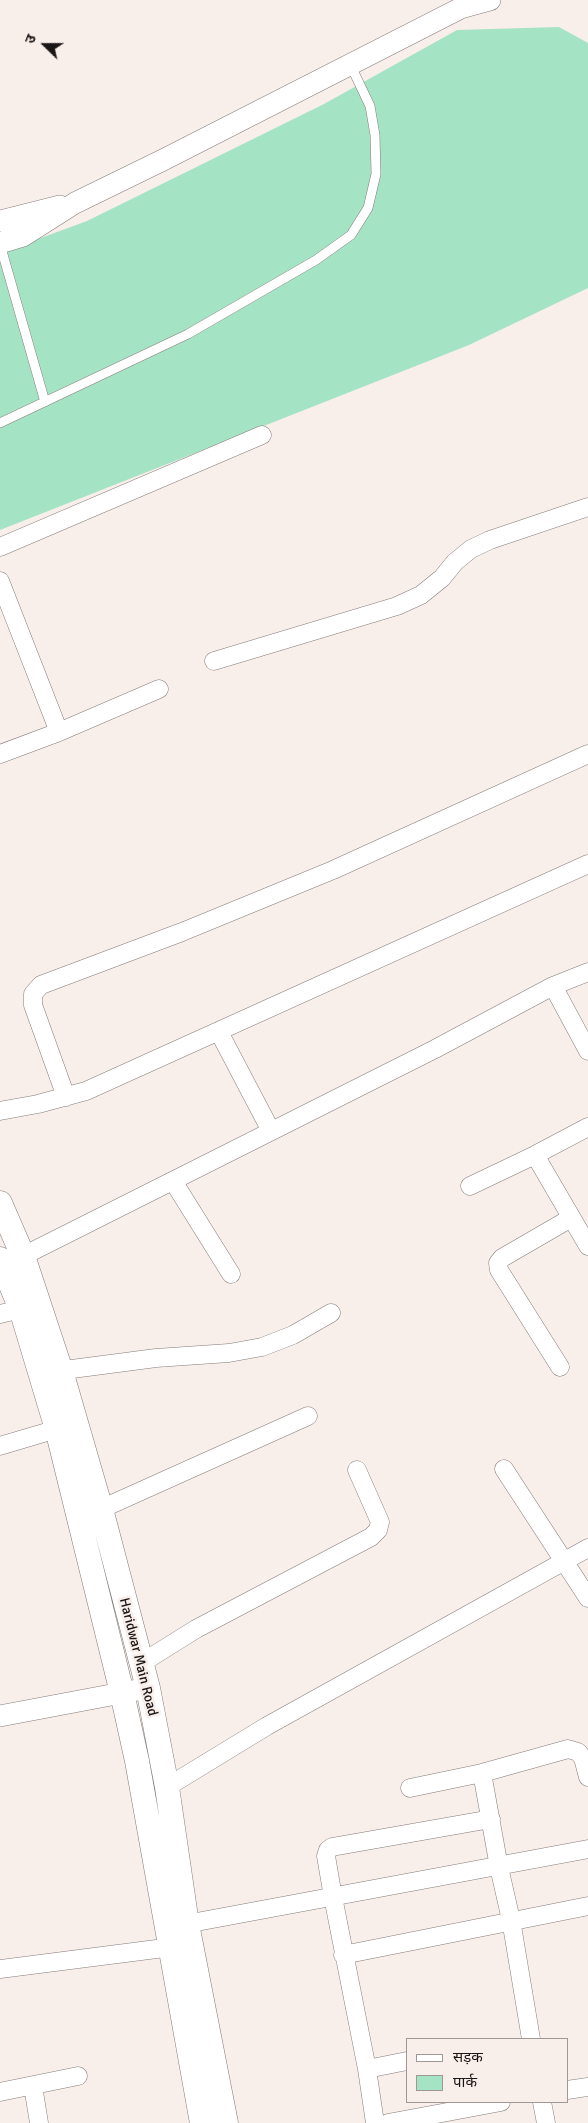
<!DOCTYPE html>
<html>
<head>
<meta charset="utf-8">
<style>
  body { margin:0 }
  #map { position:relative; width:588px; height:2123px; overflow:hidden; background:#f8eeea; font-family:Signika,"Noto Sans Devanagari",sans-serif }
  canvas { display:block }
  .legend { position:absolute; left:406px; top:2038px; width:162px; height:65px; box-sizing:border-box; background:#f8eeea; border:1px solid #9f9895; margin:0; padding:6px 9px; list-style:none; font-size:15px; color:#1a1615 }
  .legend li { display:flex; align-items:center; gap:10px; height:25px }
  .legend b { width:25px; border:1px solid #9f9895 }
  .north { position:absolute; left:20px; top:20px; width:50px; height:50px; -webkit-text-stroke:4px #f8eeea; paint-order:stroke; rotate:292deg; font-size:14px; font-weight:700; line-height:20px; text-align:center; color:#1a1615 }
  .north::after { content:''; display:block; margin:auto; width:18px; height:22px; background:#1a1615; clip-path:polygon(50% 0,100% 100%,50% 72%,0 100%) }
</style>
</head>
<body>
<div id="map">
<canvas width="588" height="2123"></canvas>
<ul class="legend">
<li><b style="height:6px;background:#fff"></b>सड़क</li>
<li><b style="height:14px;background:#a5e3c5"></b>पार्क</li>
</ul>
<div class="north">उ</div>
</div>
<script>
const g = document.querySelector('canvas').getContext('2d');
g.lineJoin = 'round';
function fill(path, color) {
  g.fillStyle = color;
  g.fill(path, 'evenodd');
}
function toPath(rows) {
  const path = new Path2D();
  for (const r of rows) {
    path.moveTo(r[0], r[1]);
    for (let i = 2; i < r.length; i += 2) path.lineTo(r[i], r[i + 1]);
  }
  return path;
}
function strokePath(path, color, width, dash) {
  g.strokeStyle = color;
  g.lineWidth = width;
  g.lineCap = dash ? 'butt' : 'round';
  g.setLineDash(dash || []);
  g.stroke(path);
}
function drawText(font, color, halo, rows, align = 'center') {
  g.font = font + ' Signika,sans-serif';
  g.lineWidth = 5;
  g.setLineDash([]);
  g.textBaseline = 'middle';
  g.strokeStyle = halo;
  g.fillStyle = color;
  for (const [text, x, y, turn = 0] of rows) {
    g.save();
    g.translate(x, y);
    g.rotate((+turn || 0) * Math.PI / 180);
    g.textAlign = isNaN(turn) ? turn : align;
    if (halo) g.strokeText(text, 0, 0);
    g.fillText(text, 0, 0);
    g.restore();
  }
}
fill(toPath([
  [559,27,588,43,588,288,469,345,0,530,0,253,87,221,324,104,457,30]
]), '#a5e3c5');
const service = toPath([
  [0,244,45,402],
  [0,423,188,334,316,260,351,235,368,208,376,174,375,135,370,106,350,64]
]);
const minor = toPath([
  [0,547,262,435],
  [0,581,59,732],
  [214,661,397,606,421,595,442,578,455,562,471,549,490,540,588,507],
  [0,754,59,732,159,689],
  [553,986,588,1051],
  [219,1032,271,1131],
  [66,1097,33,1005,33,994,41,985,182,932,333,870,588,754],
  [0,1111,38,1104,86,1091,588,864],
  [535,1155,588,1246],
  [173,1181,231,1274],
  [470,1186,535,1155,588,1127],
  [23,1256,435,1049,553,986,588,972],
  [0,1314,21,1309],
  [560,1367,499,1270,498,1263,502,1258,571,1218],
  [49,1372,156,1358,229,1353,262,1347,293,1335,331,1313],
  [0,1446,57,1429],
  [504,1469,588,1598],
  [101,1509,308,1416],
  [140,1664,196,1629,371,1537,378,1530,380,1522,357,1470],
  [482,1773,499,1867,511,1920,531,2039],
  [167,1787,267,1726,588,1548],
  [410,1788,482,1773,568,1749,578,1752,583,1758,588,1777],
  [175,1926,588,1849],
  [343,1955,588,1906],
  [0,1969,180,1946],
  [367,2069,407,2061],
  [33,2086,39,2123],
  [567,2090,588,2087],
  [0,2092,78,2076],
  [542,2102,546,2123],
  [375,2123,367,2069,333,1897,326,1856,328,1850,332,1847,491,1819],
  [388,2123,501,2102]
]);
const tertiary = toPath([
  [0,221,60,206],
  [0,243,23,236,75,203,165,159,461,8,490,0],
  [0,1716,148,1688]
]);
const secondary = toPath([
  [0,1203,23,1256,61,1371,101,1509,148,1688,167,1787,187,1924,226,2123],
  [0,1259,21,1309,57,1429,122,1693,137,1761,202,2123]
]);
strokePath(service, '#847c79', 10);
strokePath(minor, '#847c79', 19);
strokePath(tertiary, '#847c79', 22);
strokePath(secondary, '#847c79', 25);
strokePath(service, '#fff', 9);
strokePath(minor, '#fff', 18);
strokePath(tertiary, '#fff', 21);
strokePath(secondary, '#fff', 24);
drawText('14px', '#1a1615', '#f8eeea', [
  ["Haridwar Main Road",138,1657,76]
]);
</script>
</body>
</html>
